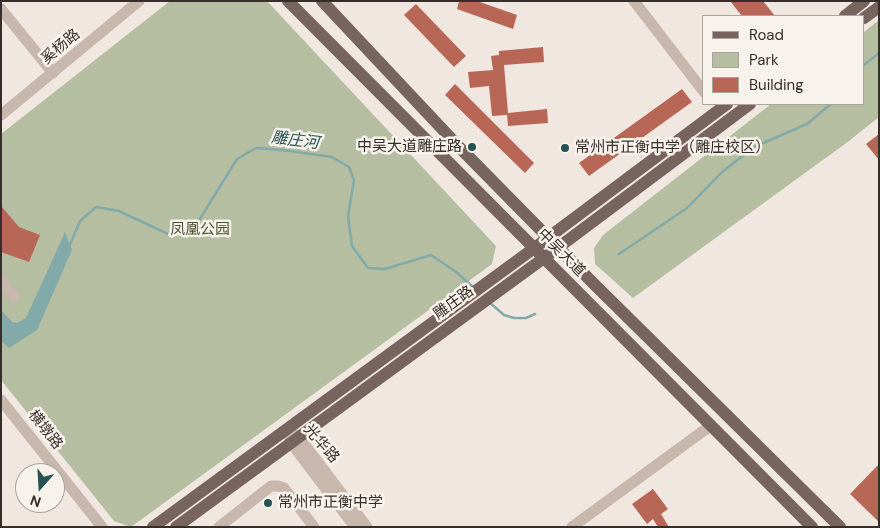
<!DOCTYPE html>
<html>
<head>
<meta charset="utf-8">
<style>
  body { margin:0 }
  #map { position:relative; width:880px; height:528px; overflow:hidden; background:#f0e7e0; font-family:"DM Sans",sans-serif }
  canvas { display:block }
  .frame { position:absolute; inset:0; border:2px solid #362e2b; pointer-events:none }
  .legend { position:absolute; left:702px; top:15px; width:162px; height:90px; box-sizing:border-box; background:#f8f2ec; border:1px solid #aaa49f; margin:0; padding:6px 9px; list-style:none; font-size:15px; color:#362e2b }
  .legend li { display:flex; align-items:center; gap:10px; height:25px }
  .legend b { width:25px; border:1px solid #aaa49f }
  .north { position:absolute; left:15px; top:463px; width:50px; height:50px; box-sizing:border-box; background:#f8f2ec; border:1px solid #aaa49f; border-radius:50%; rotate:199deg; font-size:14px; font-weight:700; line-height:20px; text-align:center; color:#362e2b }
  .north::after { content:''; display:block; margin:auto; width:18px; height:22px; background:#255353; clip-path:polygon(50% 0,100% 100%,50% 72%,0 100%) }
</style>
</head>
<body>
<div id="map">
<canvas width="880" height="528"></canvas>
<div class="frame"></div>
<ul class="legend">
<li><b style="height:6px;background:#77645e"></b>Road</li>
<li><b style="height:14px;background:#b6bea1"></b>Park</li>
<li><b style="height:14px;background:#b86756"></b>Building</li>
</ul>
<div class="north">N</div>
</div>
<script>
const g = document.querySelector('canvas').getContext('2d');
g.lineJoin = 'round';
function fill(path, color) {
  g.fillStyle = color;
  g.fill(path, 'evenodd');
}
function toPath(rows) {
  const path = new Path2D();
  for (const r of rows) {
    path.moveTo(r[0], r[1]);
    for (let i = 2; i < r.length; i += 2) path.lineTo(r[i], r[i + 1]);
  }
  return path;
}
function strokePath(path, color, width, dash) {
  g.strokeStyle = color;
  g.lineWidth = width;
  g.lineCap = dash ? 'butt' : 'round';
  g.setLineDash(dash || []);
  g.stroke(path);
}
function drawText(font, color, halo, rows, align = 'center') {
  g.font = font + ' "DM Sans","Noto Sans SC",sans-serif';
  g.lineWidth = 5;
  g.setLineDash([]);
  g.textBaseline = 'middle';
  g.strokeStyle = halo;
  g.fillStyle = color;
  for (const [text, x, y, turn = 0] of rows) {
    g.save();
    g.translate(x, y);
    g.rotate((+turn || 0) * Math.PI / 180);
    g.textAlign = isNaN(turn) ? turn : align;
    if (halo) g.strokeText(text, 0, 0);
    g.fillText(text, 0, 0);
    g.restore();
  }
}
fill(toPath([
  [170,1,267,1,496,246,492,264,131,527,114,521,1,380,1,134],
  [879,20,879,117,849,141,633,298,595,264,594,248,603,235,771,104,864,104,864,32]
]), '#b6bea1');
fill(toPath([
  [65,232,72,250,37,330,9,348,1,341,1,310,12,322,17,323,26,318]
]), '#82aaa9');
strokePath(toPath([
  [864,65,879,53],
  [69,247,80,221,96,207,119,211,168,234,183,235,198,222,237,159,256,148,282,150,332,157,349,167,354,180,348,216,352,246,368,268,385,269,431,255,456,272,474,288],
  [619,254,687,208,722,172,754,147,807,124,831,104],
  [489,302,504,315,514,318,526,318,535,314]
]), '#82aaa9', 2.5);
fill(toPath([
  [459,1,477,1,517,15,513,29,457,9],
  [730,1,763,1,775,16,742,16],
  [416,4,466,56,454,67,404,15],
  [543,47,544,62,504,65,508,113,547,109,548,123,508,126,507,115,492,116,489,86,470,88,468,72,493,70,491,56,499,55,499,51],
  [455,84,534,163,525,173,445,95],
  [682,89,692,102,589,176,579,163],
  [879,134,879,160,866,144],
  [1,206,19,227,40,235,29,262,1,252],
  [879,464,879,522,850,494],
  [653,489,668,509,661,514,669,527,658,527,653,519,647,524,632,504]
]), '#b86756');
strokePath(toPath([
  [634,1,704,92],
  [1,9,53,73],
  [1,115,139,1],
  [1,281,14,297],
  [1,400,102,527],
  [287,429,299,437,367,527],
  [289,436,291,443,355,527],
  [219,527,271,486,278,486,284,488,314,527],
  [572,527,710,426]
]), '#c7b7ad', 11);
strokePath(toPath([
  [288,1,812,527],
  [322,1,461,149,593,283,840,527],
  [845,16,864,1],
  [864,18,879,7],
  [153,527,533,249,727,104],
  [176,527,559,247,750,104]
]), '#77645e', 12);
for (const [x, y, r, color] of [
  [472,147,5,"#255353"],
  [565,148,5,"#255353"],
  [268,503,5,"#255353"]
]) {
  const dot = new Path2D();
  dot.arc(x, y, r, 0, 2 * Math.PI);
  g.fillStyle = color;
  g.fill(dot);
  strokePath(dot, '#f8f2ec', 2);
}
drawText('15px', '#362e2b', '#f8f2ec', [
  ["奚杨路",61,47,-40],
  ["中吴大道",561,253,45],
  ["雕庄路",454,303,-36],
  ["横墩路",45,430,52],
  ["光华路",321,444,49]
]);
drawText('15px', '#362e2b', '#f8f2ec', [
  ["中吴大道雕庄路",462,147,"right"],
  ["常州市正衡中学（雕庄校区）",575,148],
  ["常州市正衡中学",278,503]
], 'left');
drawText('15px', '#485231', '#f8f2ec', [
  ["凤凰公园",200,230]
]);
drawText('italic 16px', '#255353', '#f8f2ec', [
  ["雕庄河",295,141,7]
]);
</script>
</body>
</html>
